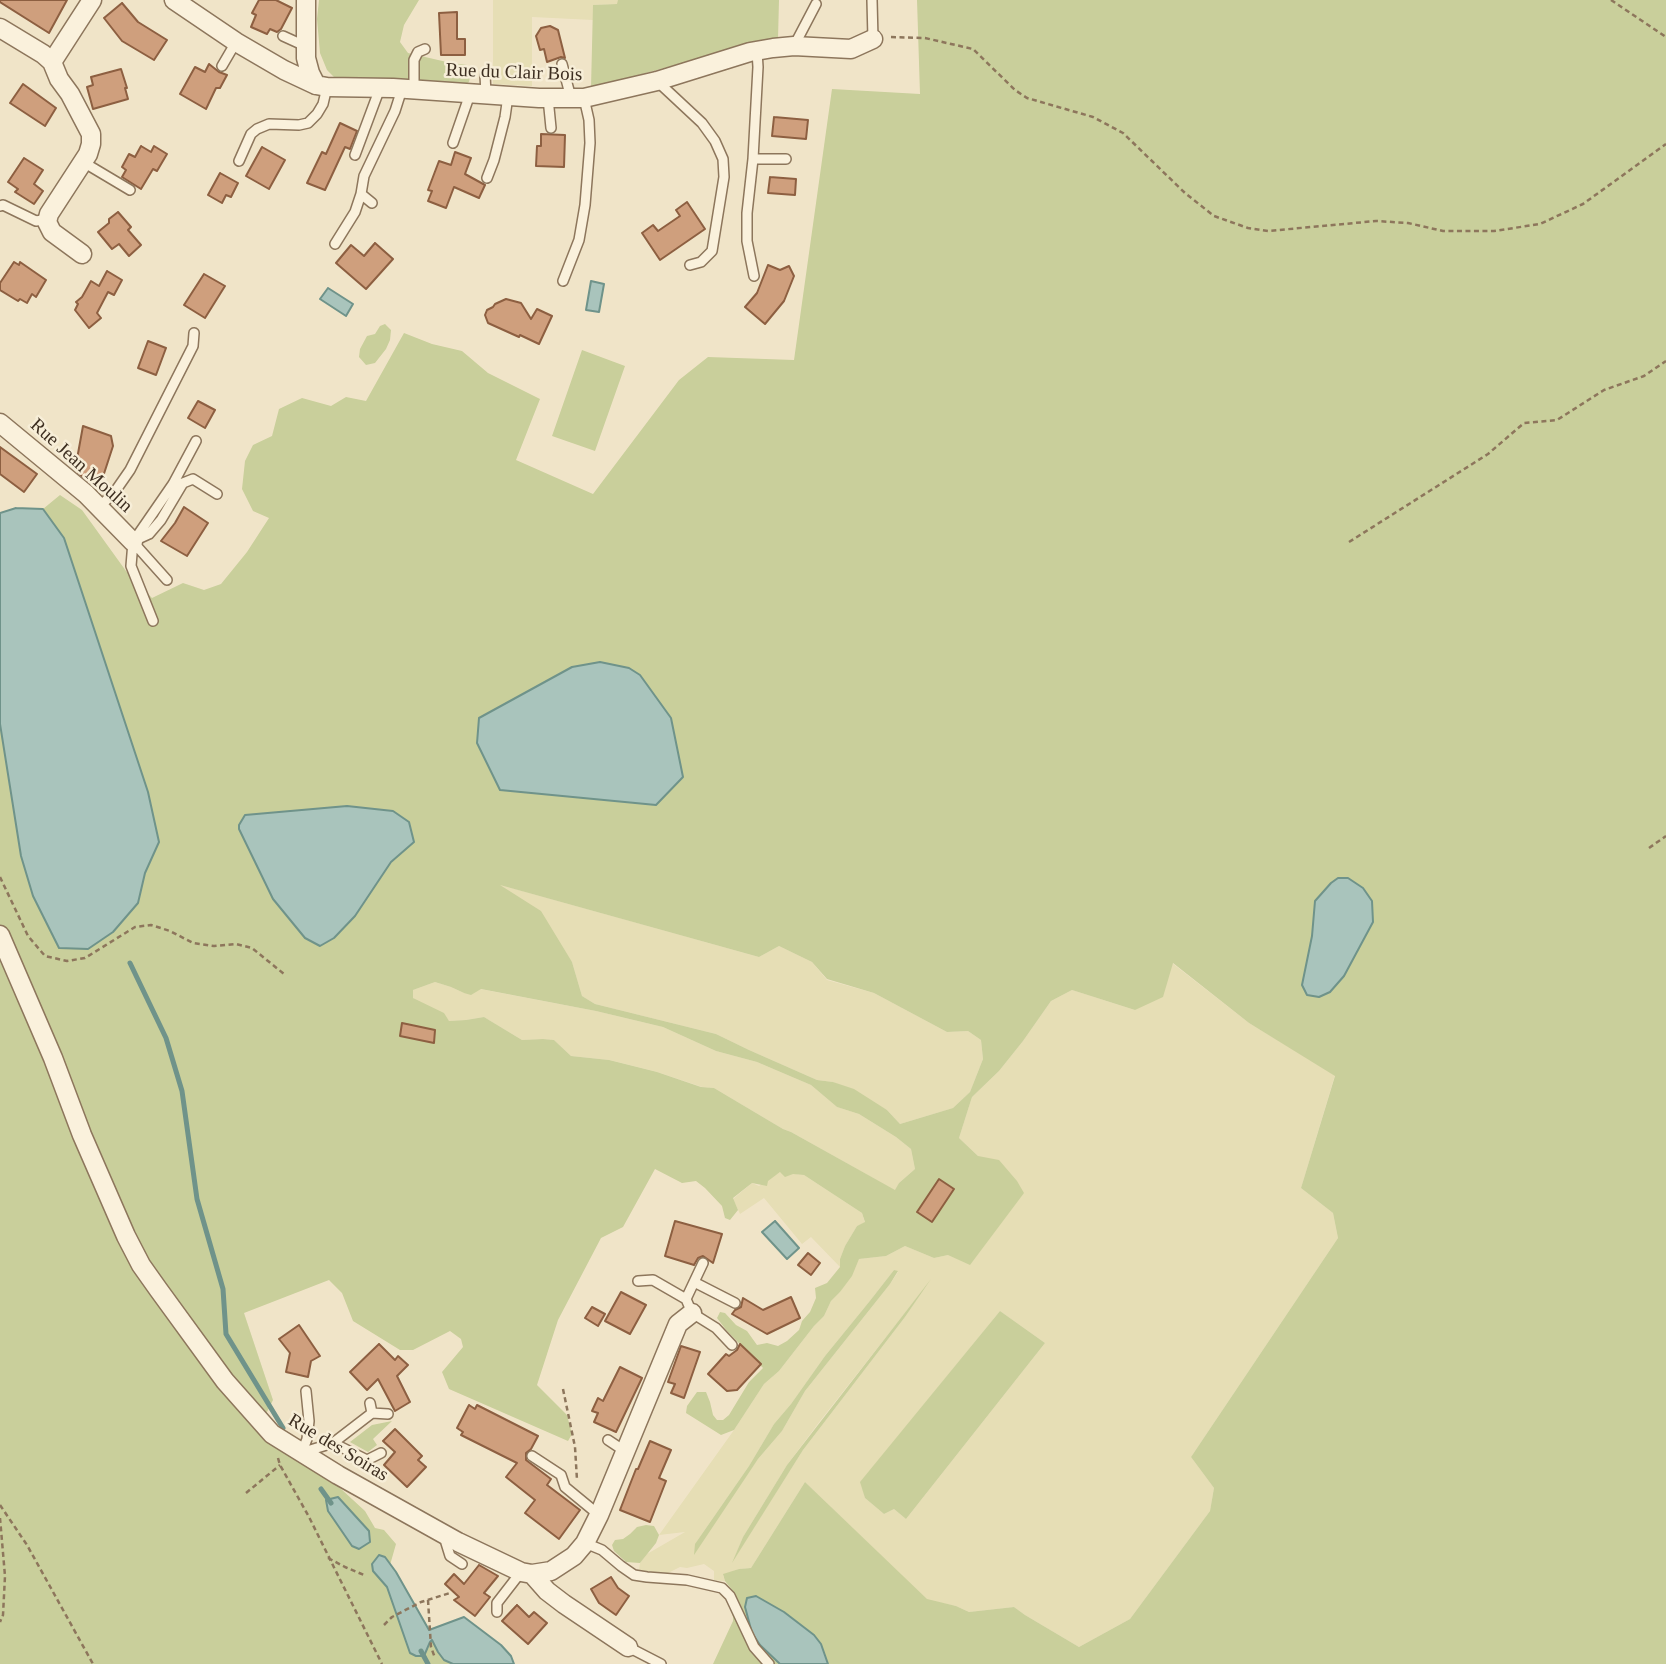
<!DOCTYPE html>
<html>
<head>
<meta charset="utf-8">
<style>
  body { margin:0 }
  canvas { display:block; background:#f0e4c8 }
</style>
</head>
<body>
<canvas width="1666" height="1664"></canvas>
<script>
const g = document.querySelector('canvas').getContext('2d');
g.lineJoin = 'round';
function fill(path, color) {
  g.fillStyle = color;
  g.fill(path, 'evenodd');
}
function toPath(rows) {
  const path = new Path2D();
  for (const r of rows) {
    path.moveTo(r[0], r[1]);
    for (let i = 2; i < r.length; i += 2) path.lineTo(r[i], r[i + 1]);
  }
  return path;
}
function strokePath(path, color, width, dash) {
  g.strokeStyle = color;
  g.lineWidth = width;
  g.lineCap = dash ? 'butt' : 'round';
  g.setLineDash(dash || []);
  g.stroke(path);
}
function drawText(font, color, halo, rows, align = 'center') {
  g.font = font + ' "Times New Roman",serif';
  g.lineWidth = 5;
  g.setLineDash([]);
  g.textBaseline = 'middle';
  g.strokeStyle = halo;
  g.fillStyle = color;
  for (const [text, x, y, turn = 0] of rows) {
    g.save();
    g.translate(x, y);
    g.rotate((+turn || 0) * Math.PI / 180);
    g.textAlign = isNaN(turn) ? turn : align;
    if (halo) g.strokeText(text, 0, 0);
    g.fillText(text, 0, 0);
    g.restore();
  }
}
fill(toPath([
  [493,0,618,0,618,4,593,5,593,20,532,17,532,86,493,84],
  [497,884,759,957,779,946,812,962,827,980,874,993,947,1032,968,1031,981,1040,983,1059,970,1092,953,1108,900,1124,887,1110,833,1082,817,1080,749,1050,716,1034,595,1004,582,996,572,962],
  [1172,963,1249,1023,1335,1075,1301,1188,1333,1213,1338,1238,1191,1457,1214,1488,1210,1511,1130,1619,1079,1647,1025,1615,1014,1607,969,1612,956,1606,927,1600,805,1482,751,1568,739,1569,723,1575,725,1581,714,1580,714,1571,704,1564,687,1568,680,1567,668,1573,639,1571,640,1563,647,1554,685,1532,659,1535,734,1430,764,1384,779,1371,814,1326,824,1316,831,1301,840,1292,859,1259,886,1256,905,1246,934,1258,948,1255,978,1156,959,1138,972,1097,999,1071,1023,1041,1051,1001,1072,990,1135,1010],
  [894,1270,898,1272,890,1284,805,1391,782,1431,758,1459,695,1544,749,1466,774,1424,791,1404,825,1356,869,1302],
  [923,1290,905,1317,803,1450,735,1557,743,1537,787,1465,820,1421],
  [1000,1311,1045,1343,906,1519,894,1509,884,1514,865,1498,861,1482],
  [435,982,451,987,464,993,480,989,596,1011,663,1027,716,1051,757,1062,811,1085,837,1107,859,1114,896,1137,911,1149,915,1169,899,1183,896,1191,791,1132,783,1129,714,1088,702,1087,657,1072,609,1060,571,1056,554,1040,543,1039,522,1040,484,1017,466,1020,449,1021,413,998,413,990],
  [780,1172,804,1175,862,1213,865,1223,857,1226,845,1246,840,1259,840,1267,811,1237,802,1244,764,1198,740,1214,733,1199,752,1183,759,1186]
]), '#e6deb5');
fill(toPath([
  [319,0,419,0,404,25,400,42,408,53,451,63,467,65,471,72,469,82,460,88,418,83,404,80,363,81,336,79,327,70,320,53,317,19],
  [618,0,779,0,778,39,750,42,675,65,591,88,593,5,617,4],
  [917,0,1666,0,1666,1664,828,1664,821,1644,760,1645,780,1664,713,1664,733,1621,733,1617,729,1604,734,1592,725,1581,723,1574,739,1569,751,1568,805,1482,927,1599,956,1606,969,1612,1014,1607,1025,1615,1079,1647,1130,1619,1210,1511,1214,1488,1191,1457,1338,1238,1333,1213,1301,1188,1335,1076,1249,1023,1173,963,1163,997,1135,1010,1072,990,1051,1001,1023,1041,999,1071,972,1097,959,1138,978,1156,999,1160,1017,1181,1024,1193,970,1265,948,1255,934,1258,905,1246,886,1256,859,1259,852,1276,840,1292,831,1301,824,1316,814,1326,779,1371,764,1384,734,1430,721,1435,686,1413,687,1406,697,1392,706,1392,710,1402,713,1415,717,1420,723,1420,729,1415,749,1382,763,1368,727,1331,717,1318,720,1312,725,1313,736,1325,747,1331,757,1345,767,1343,778,1346,787,1341,799,1330,802,1321,810,1312,816,1298,815,1288,827,1283,840,1267,840,1259,845,1246,857,1226,865,1222,862,1213,804,1175,793,1174,785,1177,780,1172,768,1181,767,1186,752,1183,733,1198,738,1210,730,1220,725,1218,722,1206,705,1188,696,1181,682,1183,655,1169,623,1227,601,1238,558,1320,537,1385,567,1415,572,1434,568,1441,449,1389,442,1372,463,1347,461,1339,450,1331,413,1350,400,1350,353,1321,342,1293,329,1280,244,1313,273,1400,264,1418,365,1511,375,1528,384,1530,396,1544,388,1572,428,1649,430,1642,433,1639,438,1652,444,1660,453,1664,0,1664,0,724,21,856,138,903,145,873,159,842,148,792,64,538,43,509,60,495,82,510,126,571,152,598,183,583,204,590,221,584,247,552,269,518,253,511,242,489,245,461,253,445,272,436,279,409,302,398,331,406,346,397,366,401,404,333,432,344,462,351,488,373,540,399,516,460,593,494,679,380,708,357,794,360,832,89,920,94],
  [347,806,391,862,355,916,334,938,246,815],
  [1348,878,1373,922,1344,976,1312,936,1315,901,1331,883,1338,879],
  [500,885,759,957,779,946,812,962,827,979,874,993,947,1032,968,1031,981,1040,983,1059,970,1092,953,1108,900,1124,887,1110,854,1089,833,1082,817,1080,749,1050,716,1034,595,1004,582,996,572,962,541,911],
  [435,982,451,987,464,993,471,995,481,989,596,1011,663,1027,716,1051,757,1062,811,1085,837,1107,859,1114,896,1137,911,1149,915,1169,899,1183,895,1190,791,1132,783,1129,714,1088,701,1087,657,1072,609,1060,571,1056,554,1040,543,1039,522,1040,484,1017,466,1020,449,1021,444,1013,413,998,413,990],
  [385,324,391,330,390,340,386,349,375,363,366,365,359,357,360,349,367,336,375,334,380,326],
  [582,350,625,366,595,451,552,436],
  [894,1270,898,1271,890,1284,805,1391,782,1431,758,1459,694,1555,695,1544,749,1466,774,1424,791,1404,825,1356,869,1302],
  [931,1279,905,1317,803,1450,732,1563,743,1537,787,1465],
  [1000,1311,1045,1343,906,1519,894,1509,884,1514,865,1498,860,1482],
  [392,1421,373,1439,377,1445,368,1452,350,1442,372,1425],
  [646,1525,654,1526,659,1535,656,1543,640,1563,626,1562,614,1551,612,1545,615,1540,623,1539,630,1534,637,1527]
]), '#c9cf9b');
const water = toPath([
  [591,281,604,284,599,312,586,310,591,281],
  [328,288,353,304,346,316,320,299,328,288],
  [16,508,43,509,64,538,148,792,159,842,145,873,138,903,113,932,88,949,59,948,33,896,21,856,0,724,0,513,16,508],
  [600,662,629,668,640,675,671,718,683,777,656,805,500,790,477,743,479,718,572,667,600,662],
  [347,806,393,811,409,822,414,842,391,862,355,916,334,938,320,946,305,938,273,899,239,829,239,825,245,815,347,806],
  [1338,878,1348,878,1363,888,1372,901,1373,922,1344,976,1330,992,1319,997,1307,995,1302,985,1312,936,1315,901,1331,883,1338,878],
  [775,1221,799,1248,787,1259,762,1232,775,1221],
  [338,1497,369,1531,370,1542,359,1549,352,1546,328,1511,326,1500,338,1497],
  [379,1555,385,1557,396,1572,429,1630,464,1617,501,1645,511,1656,514,1664,453,1664,444,1660,438,1652,432,1640,430,1642,424,1656,416,1656,410,1653,387,1587,373,1571,372,1564,379,1555],
  [756,1596,784,1612,814,1635,821,1644,828,1664,780,1664,760,1645,752,1633,745,1607,747,1598,756,1596]
]);
fill(water, '#a9c4bc');
strokePath(water, '#6f938a', 2);
strokePath(toPath([
  [130,963,166,1038,182,1091,197,1199,223,1289,226,1334,283,1428],
  [321,1489,331,1503],
  [421,1651,428,1664]
]), '#6f938a', 5);
const building = toPath([
  [0,0,67,0,49,33,0,2,0,0],
  [259,0,276,0,292,8,281,29,277,32,270,29,267,34,251,27,256,15,252,13,259,0],
  [122,3,138,22,167,40,154,60,122,41,104,18,122,3],
  [457,12,457,39,465,39,465,55,441,55,439,13,457,12],
  [550,26,558,30,565,58,561,57,547,62,544,49,540,50,536,36,541,28,550,26],
  [209,64,219,72,227,75,220,88,216,88,206,109,180,94,195,67,205,72,209,64],
  [121,69,127,88,125,88,128,99,93,109,87,87,93,85,91,77,121,69],
  [23,84,56,108,45,126,10,103,23,84],
  [774,117,808,120,806,139,772,136,774,117],
  [340,123,357,131,350,149,345,147,325,190,307,183,322,152,326,154,340,123],
  [541,134,565,135,564,167,536,166,537,146,541,146,541,134],
  [141,146,151,152,154,146,167,154,157,171,153,169,141,189,122,177,126,170,122,167,129,154,135,157,141,146],
  [262,147,285,160,269,189,246,176,262,147],
  [455,152,471,158,465,174,485,185,479,198,454,187,446,208,428,201,432,191,428,190,439,161,451,165,455,152],
  [24,158,43,170,34,184,43,191,34,204,15,192,18,189,8,182,24,158],
  [220,173,238,183,231,197,226,195,222,203,208,195,220,173],
  [770,177,796,179,795,195,768,193,770,177],
  [687,202,705,229,660,260,642,233,653,225,658,231,680,216,676,210,687,202],
  [118,212,131,227,128,230,141,245,129,256,119,244,112,249,98,232,109,223,109,219,118,212],
  [375,243,393,259,366,289,336,263,351,245,364,256,375,243],
  [14,262,19,265,20,262,46,280,36,297,32,294,27,303,20,299,18,301,0,290,0,283,14,262],
  [768,265,780,270,789,266,794,276,784,301,765,324,745,307,757,293,768,265],
  [107,271,122,280,114,295,108,292,97,313,101,318,89,328,75,310,78,304,76,302,82,297,91,281,99,286,107,271],
  [204,274,225,286,205,318,184,305,204,274],
  [506,299,521,303,531,319,537,309,552,316,539,344,520,335,519,337,488,323,485,315,487,310,493,307,495,304,506,299],
  [148,341,166,348,156,375,138,368,148,341],
  [198,401,215,410,205,428,188,418,198,401],
  [83,426,111,436,113,446,99,489,78,473,80,461,77,459,83,426],
  [0,447,37,474,24,492,0,474,0,447],
  [184,507,208,523,187,556,161,541,175,523,184,507],
  [402,1023,435,1030,434,1043,400,1036,402,1023],
  [939,1179,954,1189,932,1222,917,1212,939,1179],
  [675,1221,722,1234,713,1263,703,1256,698,1258,694,1265,665,1256,675,1221],
  [808,1253,820,1263,811,1275,798,1265,808,1253],
  [621,1292,646,1305,630,1334,605,1321,621,1292],
  [791,1297,800,1318,767,1334,732,1314,735,1310,741,1307,743,1298,763,1310,791,1297],
  [592,1307,605,1314,598,1326,585,1318,592,1307],
  [299,1325,320,1356,311,1361,308,1377,286,1372,290,1353,279,1339,299,1325],
  [379,1344,395,1360,398,1356,408,1365,397,1376,410,1402,395,1411,378,1379,367,1390,350,1372,379,1344],
  [740,1344,761,1364,737,1390,727,1391,708,1374,726,1354,729,1356,737,1350,740,1344],
  [681,1346,700,1352,684,1398,671,1393,675,1384,668,1382,681,1346],
  [620,1367,642,1378,616,1432,594,1422,598,1413,592,1411,598,1398,603,1401,620,1367],
  [469,1405,475,1409,477,1405,538,1436,531,1449,526,1453,526,1460,551,1479,547,1485,580,1510,559,1539,525,1513,535,1500,506,1477,517,1463,461,1435,463,1432,457,1428,469,1405],
  [395,1429,422,1456,418,1460,426,1467,407,1487,384,1465,395,1452,383,1441,395,1429],
  [650,1441,671,1450,659,1478,666,1481,650,1522,620,1510,636,1469,638,1469,650,1441],
  [479,1565,498,1576,484,1593,490,1597,475,1616,454,1600,459,1597,445,1584,454,1574,464,1584,479,1565],
  [611,1577,618,1588,629,1596,616,1615,599,1603,591,1589,611,1577],
  [517,1605,529,1617,534,1612,547,1623,528,1644,502,1621,517,1605]
]);
fill(building, '#cf9f7d');
strokePath(building, '#8d5f41', 2);
const service = toPath([
  [872,0,873,39],
  [283,36,305,46],
  [794,46,816,4],
  [562,64,571,98],
  [222,66,236,42],
  [485,74,486,95],
  [657,81,702,123,715,141,723,159,724,177,712,251,701,262,690,265],
  [414,89,414,60,418,52,425,49],
  [548,98,551,128],
  [453,143,470,94],
  [355,155,380,88],
  [753,159,786,159],
  [239,161,251,134,257,129,269,124,299,125,308,123,317,114,323,104,327,87],
  [83,162,130,190],
  [487,178,494,160,505,117,508,96],
  [372,203,361,194,364,176,395,111,402,89],
  [0,206,3,205,36,221,48,219],
  [335,244,355,212,361,194],
  [754,276,747,241,747,213,753,159,758,67,757,51],
  [563,281,579,240,585,205,590,143,589,120,584,98],
  [99,507,114,493,130,470,193,346,194,333],
  [138,539,149,534,161,520,183,483,193,479,217,494],
  [133,542,167,580],
  [153,621,131,566,133,542,173,484,196,441],
  [703,1263,686,1299,692,1313,716,1328,732,1345],
  [638,1281,653,1280,686,1299],
  [694,1282,735,1303],
  [372,1413,388,1414],
  [608,1440,620,1448,627,1450],
  [333,1443,367,1460,381,1453],
  [302,1452,307,1439,309,1421,306,1391],
  [304,1452,333,1443,372,1413,370,1403],
  [532,1456,561,1475,565,1487,599,1515],
  [446,1537,446,1543,450,1556,462,1564],
  [585,1543,602,1550,621,1566,634,1575,647,1577,687,1580,722,1588,730,1596,754,1647,769,1664],
  [497,1612,497,1603,521,1572],
  [628,1647,661,1664]
]);
const minor = toPath([
  [174,0,236,42,284,70,316,85],
  [306,0,306,58,310,73,316,85,327,87,393,88,539,98,584,98,657,81,750,52,773,48,794,46,851,49,873,39],
  [0,28,43,54,52,62],
  [82,254,52,232,47,222,49,214,88,154,91,144,91,134,70,94,59,79,52,62,92,0],
  [0,423,86,494,133,542],
  [0,935,53,1058,82,1135,126,1236,141,1265,158,1289,225,1381,272,1434,338,1475,458,1542,521,1572,532,1574,551,1571,574,1556,585,1543,599,1515,678,1324,692,1313],
  [532,1574,547,1591,564,1604,628,1647]
]);
strokePath(service, '#8d765c', 12);
strokePath(minor, '#8d765c', 21);
strokePath(toPath([
  [1611,0,1666,37],
  [891,37,925,38,973,49,1015,90,1027,98,1093,117,1123,133,1185,193,1214,216,1248,228,1268,231,1376,221,1408,223,1443,231,1494,231,1540,224,1583,204,1666,144],
  [1349,542,1488,454,1524,423,1557,420,1604,390,1644,376,1666,361],
  [1649,848,1666,836],
  [0,877,28,936,45,956,67,961,85,958,135,927,151,925,170,931,193,943,214,946,236,944,252,948,284,974],
  [563,1389,575,1447,577,1480],
  [278,1458,280,1465,309,1517,382,1664],
  [246,1493,280,1465],
  [0,1505,27,1545,93,1664],
  [0,1518,5,1576,3,1615,0,1622],
  [328,1558,345,1567,364,1575],
  [428,1600,431,1647,435,1658],
  [384,1625,392,1617,421,1602,450,1593]
]), '#8d765c', 2.5, [5, 3.5]);
strokePath(service, '#faf1dc', 9);
strokePath(minor, '#faf1dc', 18);
drawText('19px', '#3d2e20', '#f7eed8', [
  ["Rue du Clair Bois",514,73,2],
  ["Rue Jean Moulin",81,466,42],
  ["Rue des Soiras",338,1448,31]
]);
</script>
</body>
</html>
